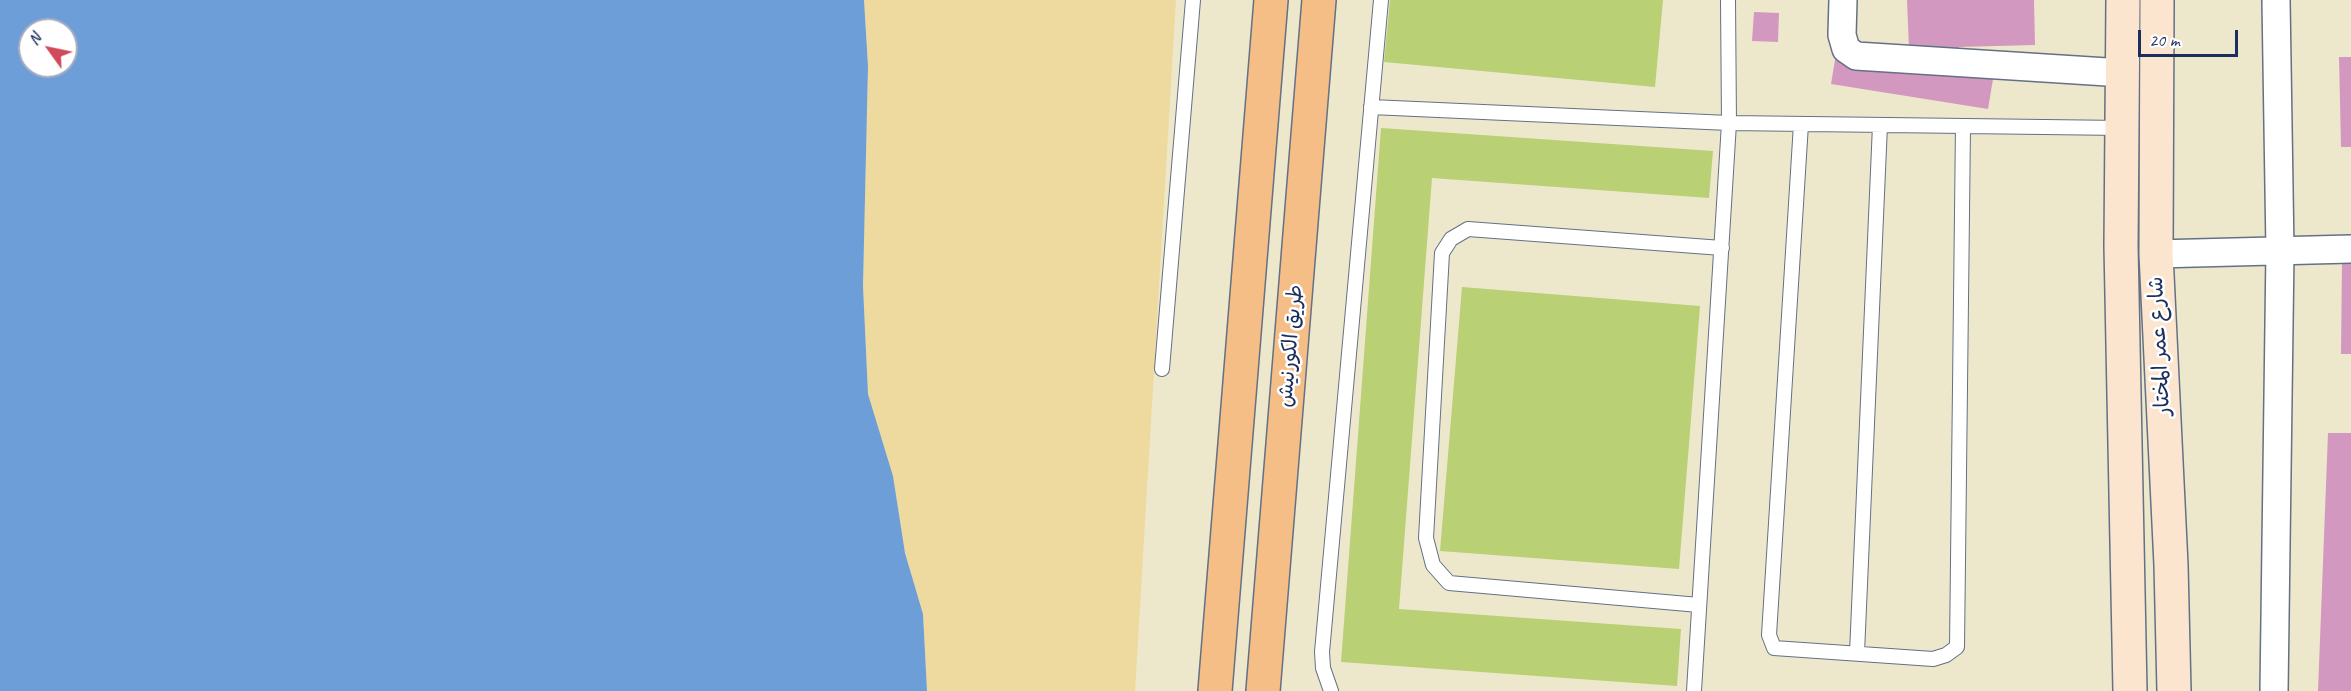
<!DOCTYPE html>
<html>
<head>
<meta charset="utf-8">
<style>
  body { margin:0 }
  #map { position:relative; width:2351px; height:691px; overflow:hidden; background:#ede8cc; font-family:Caveat,sans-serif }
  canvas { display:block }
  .north { position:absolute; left:18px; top:18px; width:60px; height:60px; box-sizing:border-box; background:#fff; border:2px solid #a4acbf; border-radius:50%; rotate:303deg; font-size:16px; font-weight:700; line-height:24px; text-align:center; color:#1b2f5e }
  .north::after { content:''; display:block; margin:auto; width:21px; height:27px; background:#d1495b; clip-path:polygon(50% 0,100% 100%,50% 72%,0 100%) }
  .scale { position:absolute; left:2138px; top:30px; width:100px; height:27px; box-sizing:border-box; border:3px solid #1b2f5e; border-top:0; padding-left:8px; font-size:18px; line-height:21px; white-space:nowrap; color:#1b2f5e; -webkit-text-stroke:4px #fff; paint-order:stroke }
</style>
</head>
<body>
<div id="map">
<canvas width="2351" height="691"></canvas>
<div class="north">N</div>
<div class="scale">20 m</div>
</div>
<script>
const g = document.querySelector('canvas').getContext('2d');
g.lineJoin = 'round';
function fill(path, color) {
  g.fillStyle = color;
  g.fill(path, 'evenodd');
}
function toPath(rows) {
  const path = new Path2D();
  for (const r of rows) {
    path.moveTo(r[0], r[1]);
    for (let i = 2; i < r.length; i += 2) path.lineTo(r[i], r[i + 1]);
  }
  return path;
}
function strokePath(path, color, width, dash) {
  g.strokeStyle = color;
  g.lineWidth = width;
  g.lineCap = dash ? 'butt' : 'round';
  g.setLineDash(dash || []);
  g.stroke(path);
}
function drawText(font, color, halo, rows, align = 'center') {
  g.font = font + ' Caveat,"Playpen Sans Arabic",sans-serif';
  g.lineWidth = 5;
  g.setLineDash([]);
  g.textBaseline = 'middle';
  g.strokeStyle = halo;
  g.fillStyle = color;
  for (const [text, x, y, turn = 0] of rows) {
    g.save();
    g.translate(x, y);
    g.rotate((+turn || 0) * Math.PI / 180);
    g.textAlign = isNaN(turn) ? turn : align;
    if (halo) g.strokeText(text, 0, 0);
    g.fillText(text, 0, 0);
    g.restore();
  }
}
fill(toPath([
  [1390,0,1663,0,1655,87,1384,62],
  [1381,128,1713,151,1709,198,1432,178,1399,609,1681,629,1677,686,1341,662],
  [1462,287,1700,306,1679,569,1440,551]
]), '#b9d075');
fill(toPath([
  [864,0,1176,0,1135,691,927,691,923,614,905,553,893,476,868,394,863,286,868,66]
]), '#eeda9e');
fill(toPath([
  [0,0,864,0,868,66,863,286,868,394,893,476,905,553,923,614,927,691,0,691],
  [30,30,66,30,66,66,30,66]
]), '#6d9ed7');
fill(toPath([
  [1907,0,2034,0,2035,45,1959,47,1956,56,1909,49],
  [1754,12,1779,13,1778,42,1752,41],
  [1836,54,1993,79,1988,109,1831,84],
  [2339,57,2351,57,2351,147,2341,147],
  [2342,260,2351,260,2351,354,2341,354],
  [2328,433,2351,433,2351,691,2318,691]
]), '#d398c0');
const lane = toPath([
  [1371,107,1729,123,2122,128],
  [1801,124,1769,635,1774,648,1933,659,1946,655,1957,647,1963,126],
  [1162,369,1193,0],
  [1699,605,1449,583,1433,565,1426,538,1442,253,1451,239,1468,229,1722,248],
  [1857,653,1880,125],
  [1331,691,1323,668,1322,652,1381,0],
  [1694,691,1729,123,1728,0]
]);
const street = toPath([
  [1843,0,1842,35,1846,49,1856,56,2123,73],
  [2156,254,2351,249],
  [2274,691,2280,251,2276,0]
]);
const secondary = toPath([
  [2123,0,2121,246,2130,691],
  [2157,0,2156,254,2171,565,2174,691]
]);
const highway = toPath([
  [1215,691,1271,0],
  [1263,691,1319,0]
]);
strokePath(lane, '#647084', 16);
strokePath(street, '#647084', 30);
strokePath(secondary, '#647084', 36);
strokePath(highway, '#647084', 36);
strokePath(lane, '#fff', 14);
strokePath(street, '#fff', 27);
strokePath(secondary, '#fbe5cf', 33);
strokePath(highway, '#f6be87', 33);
drawText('21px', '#1b2f5e', '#fff', [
  ["طريق الكورنيش",1291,346,-85],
  ["شارع عمر المختار",2160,346,-93]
]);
</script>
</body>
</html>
